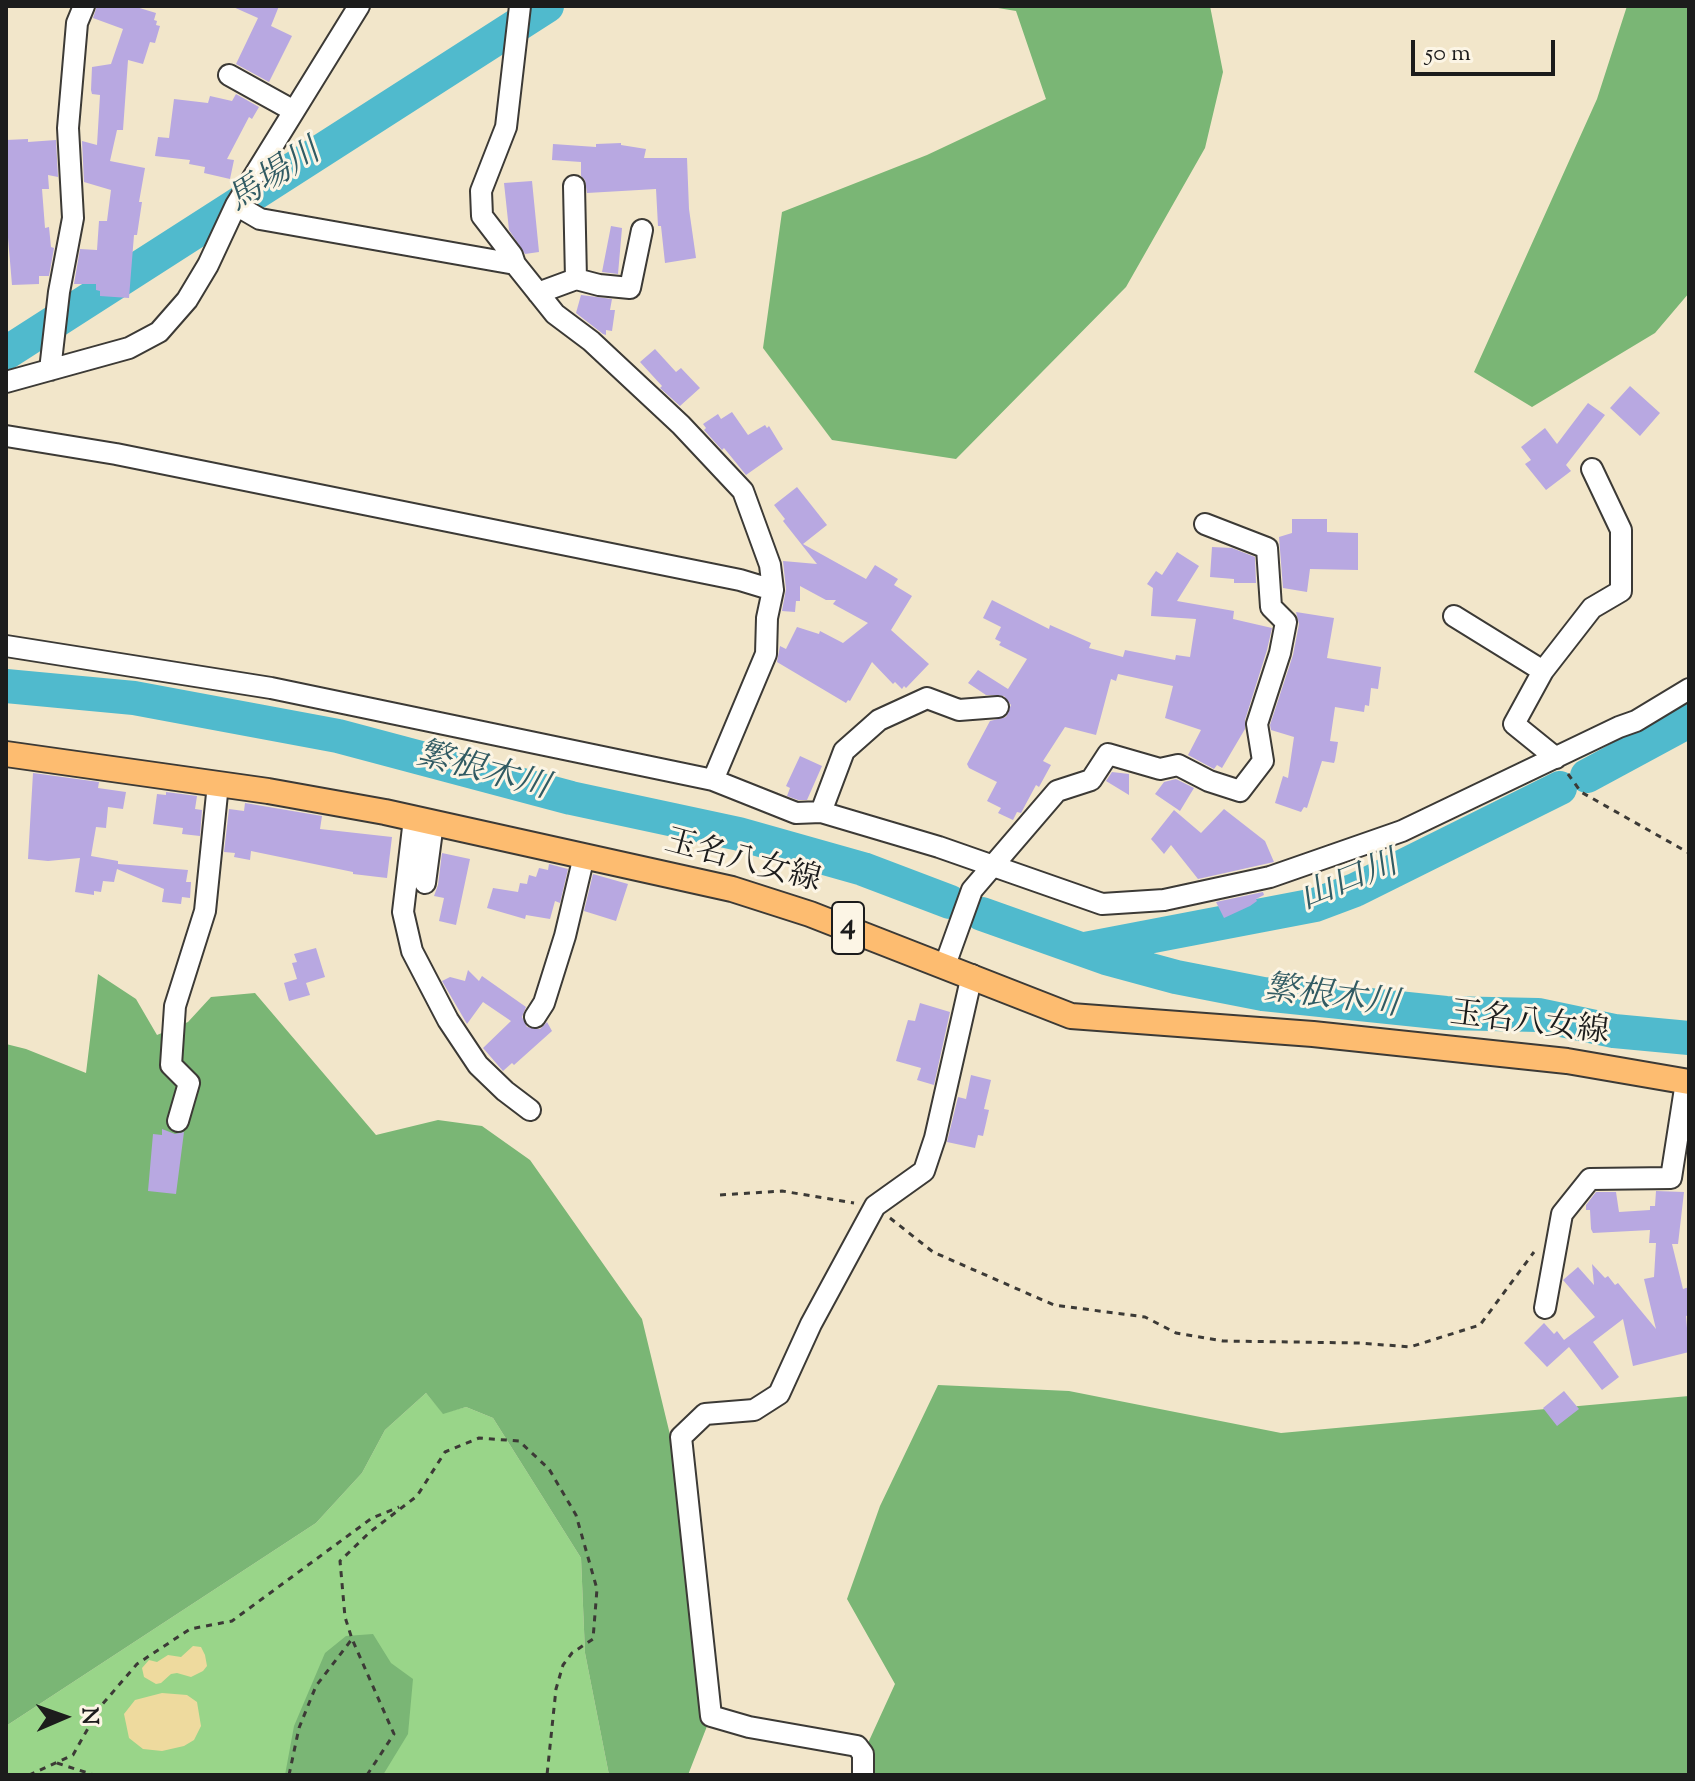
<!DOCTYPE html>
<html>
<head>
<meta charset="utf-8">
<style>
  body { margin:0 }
  #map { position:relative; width:1695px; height:1781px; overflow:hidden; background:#f2e6ca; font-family:"Sorts Mill Goudy",serif }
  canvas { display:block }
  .frame { position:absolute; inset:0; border:8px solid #1c1c1c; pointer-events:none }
  .north { position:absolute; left:24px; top:1677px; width:80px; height:80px; -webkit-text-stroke:6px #fcf5e5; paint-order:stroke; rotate:88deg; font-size:22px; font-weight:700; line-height:32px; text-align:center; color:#1c1c1c }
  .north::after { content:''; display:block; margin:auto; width:28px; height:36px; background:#1c1c1c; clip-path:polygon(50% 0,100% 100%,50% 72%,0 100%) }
  .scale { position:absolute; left:1411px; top:40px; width:144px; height:36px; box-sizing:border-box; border:4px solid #1c1c1c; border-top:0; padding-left:10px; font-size:24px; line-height:28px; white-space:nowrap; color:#1c1c1c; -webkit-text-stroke:6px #fcf5e5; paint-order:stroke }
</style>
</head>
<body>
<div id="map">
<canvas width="1695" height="1781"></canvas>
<div class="frame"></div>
<div class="north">N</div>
<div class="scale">50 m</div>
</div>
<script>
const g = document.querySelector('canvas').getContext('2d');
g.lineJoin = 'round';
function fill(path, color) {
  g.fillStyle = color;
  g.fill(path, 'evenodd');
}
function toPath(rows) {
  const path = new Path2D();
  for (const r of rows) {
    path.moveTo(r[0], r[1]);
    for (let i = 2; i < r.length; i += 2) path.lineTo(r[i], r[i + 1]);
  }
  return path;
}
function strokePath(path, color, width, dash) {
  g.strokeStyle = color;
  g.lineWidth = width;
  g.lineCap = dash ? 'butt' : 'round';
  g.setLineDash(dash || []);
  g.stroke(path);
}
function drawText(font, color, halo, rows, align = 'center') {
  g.font = font + ' "Sorts Mill Goudy","Noto Serif JP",serif';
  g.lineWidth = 6;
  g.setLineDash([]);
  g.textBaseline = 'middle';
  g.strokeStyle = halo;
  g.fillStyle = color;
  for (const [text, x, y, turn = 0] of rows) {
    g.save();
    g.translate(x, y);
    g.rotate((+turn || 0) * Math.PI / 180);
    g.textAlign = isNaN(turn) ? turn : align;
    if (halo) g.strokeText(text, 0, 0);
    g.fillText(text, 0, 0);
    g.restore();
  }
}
fill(toPath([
  [426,1393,443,1413,466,1407,493,1418,581,1558,585,1653,609,1775,6,1775,6,1726,316,1523,362,1473,385,1430]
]), '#99d589');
fill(toPath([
  [986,6,1210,6,1223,72,1205,148,1126,287,956,459,832,440,763,348,782,212,927,155,1046,99,1016,11],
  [1627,6,1689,6,1689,293,1655,333,1532,407,1474,372,1597,99],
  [98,974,136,999,157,1035,188,1022,211,997,255,993,376,1135,438,1120,482,1126,530,1160,642,1319,688,1509,711,1716,688,1775,609,1775,585,1653,581,1558,493,1418,466,1407,443,1414,426,1393,385,1430,362,1473,316,1523,6,1726,6,1044,26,1049,86,1073],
  [938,1385,1069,1391,1281,1433,1689,1396,1689,1775,864,1775,863,1754,895,1684,847,1599,880,1506],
  [373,1634,391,1663,413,1679,408,1734,383,1775,285,1775,294,1726,325,1653,346,1636]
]), '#7ab675');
fill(toPath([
  [193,1646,201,1647,205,1655,207,1666,203,1671,191,1677,177,1673,171,1674,161,1683,156,1684,144,1677,142,1668,149,1660,157,1662,168,1655,181,1657],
  [162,1693,187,1695,197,1702,201,1726,194,1740,184,1746,162,1751,143,1749,129,1738,124,1714,135,1700]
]), '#eeda9e');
strokePath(toPath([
  [6,353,547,6],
  [6,686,134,698,338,736,571,798,739,834,863,869,950,902],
  [1587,776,1689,721],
  [982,914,1106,958,1176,977,1263,994,1446,1013,1538,1015,1614,1031,1689,1038],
  [1085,949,1315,905,1355,890,1560,788]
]), '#50bacd', 34);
fill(toPath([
  [97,6,133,6,156,13,154,20,157,21,156,25,160,26,155,43,150,42,143,64,128,60,123,130,117,130,110,161,145,168,139,202,142,202,137,235,134,235,129,298,100,296,100,291,96,290,96,284,74,284,80,249,97,250,99,221,107,221,111,190,84,182,82,141,97,145,100,95,92,94,91,90,92,67,111,64,123,29,93,18],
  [231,6,279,6,271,26,292,36,269,82,236,64,258,18],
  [236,94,259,107,252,119,249,117,227,159,234,160,230,179,204,173,205,167,189,164,190,160,155,156,158,137,169,138,174,99,208,103,210,96,232,101],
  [28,139,28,142,56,140,58,177,48,175,49,189,42,189,45,228,49,227,51,247,54,248,49,276,39,276,39,284,12,285,6,214,6,140],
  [621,143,621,145,646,149,644,158,687,158,689,209,696,258,665,263,661,226,658,226,656,189,587,193,585,180,581,176,581,162,552,160,553,144,596,147,596,144],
  [532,181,539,252,525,254,509,230,504,183],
  [611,226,622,228,618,274,602,272],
  [581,295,612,299,610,310,615,310,612,331,606,330,606,335,603,334,576,313],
  [655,349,676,372,681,368,700,388,680,406,660,388,662,386,640,362],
  [1630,386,1660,413,1640,436,1610,408],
  [1588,403,1605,415,1566,465,1571,471,1546,490,1525,464,1531,460,1521,447,1545,428,1557,444],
  [732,412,748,435,765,425,767,428,769,426,783,449,746,475,724,448,722,450,704,430,706,428,703,424,718,414,721,419],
  [797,487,827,525,803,544,866,579,875,565,898,579,894,585,912,596,891,630,929,664,906,688,904,686,902,689,895,682,893,684,872,662,850,701,848,700,846,703,777,662,780,646,786,649,797,627,819,634,820,631,843,643,868,623,833,604,836,600,826,600,800,586,800,601,796,601,795,612,782,611,786,589,783,561,817,564,783,521,785,519,774,505],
  [1292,519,1327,519,1327,532,1358,533,1358,570,1310,569,1307,592,1283,588,1279,537,1292,533],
  [1212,547,1232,548,1255,557,1256,583,1234,583,1234,579,1210,577],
  [1177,552,1199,566,1177,601,1234,611,1233,619,1272,628,1267,650,1245,720,1245,729,1222,768,1217,765,1214,769,1188,755,1201,730,1165,718,1173,686,1118,674,1116,681,1111,679,1096,735,1065,727,1043,761,1051,765,1039,787,1036,785,1021,813,1017,812,1013,820,998,813,1001,808,987,801,997,782,969,768,967,764,990,721,1006,717,1011,705,1004,696,986,695,968,683,978,670,1008,689,1027,659,999,645,1001,642,995,639,1001,627,983,618,992,600,1049,629,1050,625,1091,643,1089,648,1123,657,1125,650,1175,660,1176,655,1190,657,1196,619,1151,616,1153,588,1147,584,1156,571,1162,575],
  [1296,612,1334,618,1327,658,1381,667,1378,689,1371,688,1369,706,1365,705,1364,712,1335,707,1330,741,1338,742,1335,760,1334,763,1322,761,1307,808,1304,807,1301,812,1275,803,1283,776,1288,778,1294,737,1271,730,1270,725,1293,655,1299,624],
  [800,756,822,766,807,800,798,800,787,796,790,788,786,786],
  [1112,772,1129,774,1129,795,1106,781],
  [33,773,99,782,98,788,126,792,123,809,108,807,106,828,96,827,91,856,118,861,118,864,188,870,186,882,191,882,190,898,182,897,181,904,162,902,164,889,117,869,114,882,103,881,101,892,94,891,94,895,75,892,80,858,48,861,28,859],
  [1176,779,1194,788,1180,811,1155,794,1164,782],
  [166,792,197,796,195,809,202,810,200,836,182,834,183,828,153,824,157,794,166,795],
  [245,803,322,816,320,829,392,837,387,878,353,874,353,872,251,851,250,860,234,857,235,853,224,852,229,809,244,811],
  [1224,809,1265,841,1274,862,1198,879,1171,845,1164,854,1151,839,1174,810,1201,833],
  [442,853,470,859,456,925,439,921,444,898,434,896,438,885],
  [549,864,568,869,560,903,555,901,550,919,526,915,525,919,487,908,493,888,518,892,520,883,527,884,529,875,536,877,539,868,548,870],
  [593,874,628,884,616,921,584,911],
  [1263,892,1264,895,1256,899,1257,901,1250,906,1224,918,1216,902],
  [316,948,325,977,306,983,310,995,289,1001,284,983,297,979,292,963,297,962,294,954],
  [468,970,479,981,482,976,526,1007,522,1017,527,1027,540,1029,547,1022,552,1031,514,1065,512,1063,503,1071,483,1048,511,1021,483,1002,467,1024,442,981,450,977,465,981],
  [920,1003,950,1012,934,1085,917,1080,921,1068,896,1061,908,1020,915,1021],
  [971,1075,991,1080,984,1109,989,1110,983,1136,978,1135,975,1148,947,1142,958,1097,966,1099],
  [162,1129,175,1134,184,1132,176,1194,148,1191,153,1134,162,1135],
  [1656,1191,1684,1192,1678,1244,1672,1244,1683,1289,1689,1287,1689,1315,1686,1316,1689,1352,1633,1366,1623,1319,1593,1342,1619,1377,1602,1390,1569,1347,1547,1367,1524,1343,1544,1323,1554,1334,1557,1331,1564,1340,1595,1317,1563,1280,1578,1267,1594,1285,1592,1264,1605,1278,1608,1276,1615,1285,1618,1283,1656,1329,1644,1279,1654,1277,1656,1243,1649,1243,1650,1230,1593,1233,1591,1229,1590,1210,1586,1210,1586,1205,1596,1192,1616,1192,1619,1212,1650,1210,1650,1206,1655,1206],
  [1564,1391,1579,1409,1557,1426,1543,1408]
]), '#b8a8e1');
const minor = toPath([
  [520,6,506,127,481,191,482,216,512,255,515,264,555,314,591,341,681,425,743,491,770,565,773,590,767,618,766,654,713,780],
  [229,75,294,111],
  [236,205,260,219,515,264],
  [576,279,599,285,630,288,642,230],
  [538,293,576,279,574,186],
  [50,370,59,292,73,218,68,128,77,23,84,6],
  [6,382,129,348,159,332,187,300,208,265,236,205,359,6],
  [6,436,116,454,740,580,773,590],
  [1454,616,1543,671,1514,724,1556,758],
  [6,646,271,688,713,780,796,813,821,812,939,847,1102,904,1164,900,1270,877,1402,831,1619,727,1636,721,1689,689],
  [1543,671,1592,608,1621,591,1621,530,1592,469],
  [821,812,844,751,879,720,927,698,959,710,998,707],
  [414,819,403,912,412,951,448,1020,478,1065,505,1091,530,1110],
  [425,883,433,823],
  [945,965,972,890,1057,791,1091,780,1108,754,1160,769,1178,765,1209,781,1240,791,1263,761,1257,724,1280,653,1286,622,1271,607,1267,548,1205,524],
  [535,1017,544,1003,565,936,584,856],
  [178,1121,189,1083,171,1065,175,1006,205,911,218,784],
  [1545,1308,1562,1214,1590,1179,1671,1178,1686,1082],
  [863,1775,863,1754,857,1746,749,1727,711,1716,681,1437,705,1414,754,1410,779,1394,811,1324,875,1206,924,1171,935,1138,972,975]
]);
const major = toPath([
  [6,754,268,791,385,812,732,889,810,914,1071,1016,1313,1034,1567,1061,1689,1082]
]);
strokePath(minor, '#3c3a36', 24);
strokePath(major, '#3c3a36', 28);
strokePath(toPath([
  [1568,774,1581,792,1689,853],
  [720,1195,782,1191,854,1203],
  [890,1218,933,1252,1054,1305,1145,1317,1176,1333,1223,1341,1360,1343,1410,1347,1480,1325,1534,1252],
  [57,1763,94,1775],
  [29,1775,73,1755,100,1707,137,1664,190,1629,232,1621,372,1518,399,1507],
  [289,1775,299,1728,316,1686,352,1639],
  [367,1775,394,1734,352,1639,345,1617,340,1561,370,1532,417,1496,445,1452,479,1438,519,1441,549,1469,576,1515,597,1589,593,1639,572,1653,563,1665,556,1689,547,1775]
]), '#3c3a36', 3, [6, 6]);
strokePath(minor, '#fff', 20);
strokePath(major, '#fdbc70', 24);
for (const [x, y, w] of [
  [848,928,32]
]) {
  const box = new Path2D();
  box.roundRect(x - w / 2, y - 26, w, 52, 6);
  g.fillStyle = '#fcf5e5';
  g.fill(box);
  strokePath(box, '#1c1c1c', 2);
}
drawText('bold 30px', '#1c1c1c', null, [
  ["4",848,928]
]);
drawText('32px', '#1c1c1c', '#fcf5e5', [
  ["玉名八女線",742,864,15],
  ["玉名八女線",1529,1026,7]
]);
drawText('italic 34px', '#315b63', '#fcf5e5', [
  ["馬場川",276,179,-33],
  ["繁根木川",482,774,15],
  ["山口川",1350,884,-22],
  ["繁根木川",1331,1000,7]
]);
</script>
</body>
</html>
